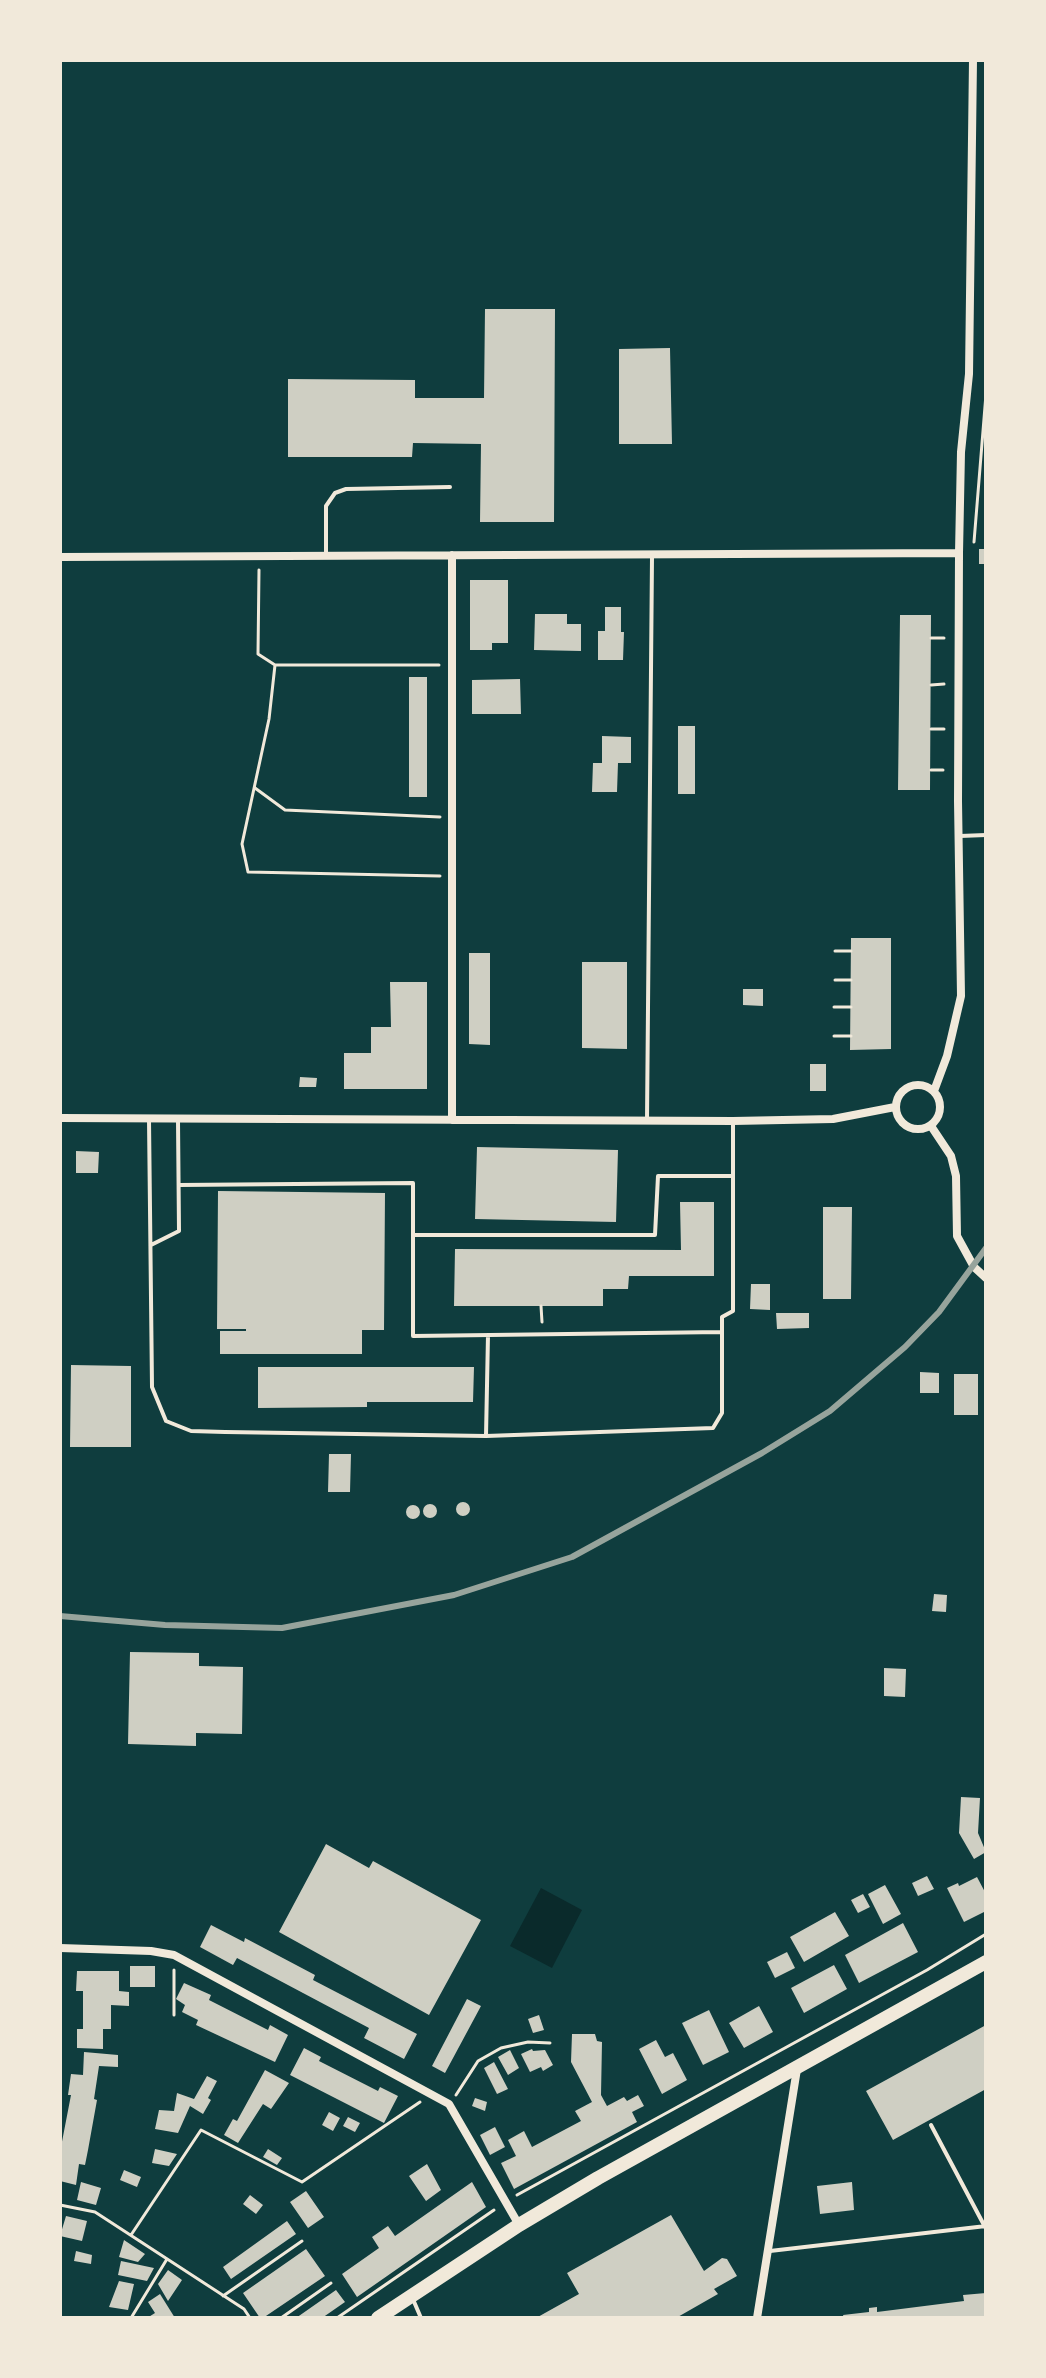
<!DOCTYPE html>
<html>
<head>
<meta charset="utf-8">
<style>
  body { margin:0 }
  #map { position:relative; width:1046px; height:2378px; overflow:hidden; background:#0f3d3e; font-family:Manrope,sans-serif }
  canvas { display:block }
  .frame { position:absolute; inset:0; border:62px solid #f1e9da; pointer-events:none }
</style>
</head>
<body>
<div id="map">
<canvas width="1046" height="2378"></canvas>
<div class="frame"></div>
</div>
<script>
const g = document.querySelector('canvas').getContext('2d');
g.lineJoin = 'round';
function fill(path, color) {
  g.fillStyle = color;
  g.fill(path, 'evenodd');
}
function toPath(rows) {
  const path = new Path2D();
  for (const r of rows) {
    if (r.length === 3) {
      path.moveTo(r[0] + r[2], r[1]);
      path.arc(r[0], r[1], r[2], 0, 2 * Math.PI);
      continue;
    }
    path.moveTo(r[0], r[1]);
    for (let i = 2; i < r.length; i += 2) path.lineTo(r[i], r[i + 1]);
  }
  return path;
}
function strokePath(path, color, width, dash) {
  g.strokeStyle = color;
  g.lineWidth = width;
  g.lineCap = dash ? 'butt' : 'round';
  g.setLineDash(dash || []);
  g.stroke(path);
}
fill(toPath([
  [541,1888,582,1910,552,1968,510,1946]
]), '#0a2a2b');
fill(toPath([
  [485,309,555,309,554,522,480,522,481,444,413,443,412,457,288,457,288,379,415,380,415,398,484,398],
  [670,348,672,444,619,444,619,349],
  [979,549,986,549,986,564,979,564],
  [470,580,508,580,508,643,492,643,492,650,470,650],
  [605,607,621,607,621,632,624,632,623,660,598,660,598,631,605,631],
  [535,614,567,614,567,624,581,624,581,651,534,650],
  [900,615,931,615,930,790,898,790],
  [409,677,427,677,427,797,409,797],
  [520,679,521,714,472,714,472,680],
  [678,726,695,726,695,794,678,794],
  [602,736,631,737,631,763,618,763,617,792,592,792,593,763,602,763],
  [851,938,891,938,891,1049,850,1050],
  [469,953,490,953,490,1045,469,1044],
  [582,962,627,962,627,1049,582,1048],
  [390,982,427,982,427,1089,344,1089,344,1053,371,1053,371,1027,391,1027],
  [743,989,763,989,763,1006,743,1005],
  [810,1064,826,1064,826,1091,810,1091],
  [300,1077,317,1078,316,1087,299,1087],
  [477,1147,618,1150,616,1222,475,1219],
  [76,1151,99,1152,98,1173,76,1173],
  [218,1191,385,1193,384,1330,362,1330,362,1354,220,1354,220,1331,246,1331,246,1329,217,1329],
  [680,1202,714,1202,714,1276,629,1276,628,1289,603,1289,603,1306,454,1306,455,1249,681,1250],
  [823,1207,852,1207,851,1299,823,1299],
  [751,1284,770,1284,770,1310,750,1309],
  [776,1313,809,1313,809,1328,777,1329],
  [71,1365,131,1366,131,1447,70,1447],
  [258,1367,474,1367,473,1402,367,1402,367,1407,258,1408],
  [920,1372,939,1373,939,1393,920,1393],
  [954,1374,978,1374,978,1415,954,1415],
  [329,1454,351,1454,350,1492,328,1492],
  [463,1509,7],
  [430,1511,7],
  [413,1512,7],
  [934,1594,947,1595,946,1612,932,1611],
  [130,1652,199,1653,199,1666,243,1667,242,1734,196,1733,196,1746,128,1744],
  [884,1668,906,1669,905,1697,884,1696],
  [961,1797,980,1798,978,1833,986,1852,974,1859,959,1833],
  [326,1844,369,1868,373,1861,481,1920,429,2015,279,1932],
  [927,1876,934,1889,918,1896,912,1883],
  [977,1877,986,1894,986,1911,964,1922,947,1888,958,1883,959,1886],
  [885,1885,901,1914,883,1924,868,1894],
  [863,1894,870,1907,858,1913,851,1900],
  [835,1912,849,1936,804,1962,790,1937],
  [903,1923,918,1952,859,1983,845,1955],
  [211,1925,244,1942,245,1938,315,1975,313,1980,417,2034,404,2059,364,2038,369,2028,237,1958,233,1965,200,1947],
  [787,1952,795,1968,775,1978,767,1962],
  [834,1965,847,1989,804,2013,791,1988],
  [130,1966,155,1966,155,1987,130,1987],
  [77,1971,119,1971,119,1991,129,1992,129,2006,111,2005,111,2029,103,2029,103,2049,77,2048,77,2029,83,2029,83,1991,76,1991],
  [184,1983,211,1995,209,2000,268,2030,270,2025,288,2035,275,2062,196,2025,198,2020,182,2012,185,2005,176,1999],
  [467,1999,481,2006,445,2073,432,2066],
  [759,2006,773,2032,744,2048,729,2023],
  [709,2010,729,2052,703,2065,682,2023],
  [539,2015,544,2030,533,2033,528,2019],
  [986,2025,986,2089,893,2140,866,2091],
  [572,2034,595,2034,597,2041,602,2042,601,2095,607,2106,624,2097,627,2101,638,2095,644,2106,632,2112,637,2122,514,2189,501,2163,516,2156,508,2140,524,2131,532,2147,581,2121,575,2111,592,2102,571,2062],
  [656,2040,665,2057,673,2053,687,2080,662,2094,639,2049],
  [304,2048,321,2057,319,2061,378,2091,380,2087,398,2096,384,2123,290,2075],
  [532,2049,533,2051,545,2050,553,2065,543,2071,541,2067,530,2072,521,2054],
  [510,2050,519,2068,508,2075,498,2057],
  [84,2052,118,2055,118,2067,99,2066,94,2099,97,2100,88,2150,85,2165,79,2164,76,2185,60,2181,60,2152,71,2095,68,2095,71,2074,83,2075],
  [494,2062,508,2089,497,2094,484,2068],
  [265,2070,289,2083,271,2109,263,2104,238,2143,224,2135,233,2119,237,2121],
  [207,2076,217,2081,208,2098,211,2100,203,2114,190,2106,178,2133,155,2129,159,2110,174,2111,177,2093,194,2099],
  [475,2098,487,2102,485,2111,472,2106],
  [329,2112,340,2118,333,2131,322,2125],
  [348,2117,360,2123,355,2132,343,2126],
  [495,2127,505,2147,490,2155,480,2135],
  [155,2149,177,2154,169,2166,152,2163],
  [268,2149,282,2158,277,2165,263,2157],
  [427,2164,441,2190,426,2201,409,2176],
  [124,2170,141,2177,137,2187,120,2180],
  [81,2182,101,2188,96,2205,77,2200],
  [472,2182,486,2207,357,2297,342,2274,379,2248,372,2237,388,2226,395,2236],
  [852,2182,854,2210,820,2214,817,2186],
  [306,2191,324,2217,308,2228,290,2202],
  [250,2195,263,2205,256,2214,243,2204],
  [671,2215,704,2271,722,2258,727,2259,737,2276,714,2289,718,2294,676,2318,536,2318,579,2294,567,2273],
  [66,2216,87,2221,82,2241,60,2236],
  [287,2221,296,2234,231,2279,223,2267],
  [124,2240,145,2254,138,2262,119,2257],
  [306,2249,325,2276,263,2318,260,2318,243,2293],
  [76,2251,92,2255,91,2264,74,2261],
  [121,2261,154,2268,147,2281,118,2275],
  [168,2270,182,2280,168,2301,158,2284],
  [119,2281,134,2284,128,2310,109,2307],
  [336,2290,345,2302,322,2318,296,2318],
  [986,2293,986,2318,844,2318,843,2315,869,2312,869,2308,877,2307,877,2312,964,2301,963,2295],
  [160,2294,175,2318,147,2318,155,2313,148,2302]
]), '#cfcfc3');
strokePath(toPath([
  [974,542,986,394],
  [259,570,258,654,275,665,439,665],
  [931,638,944,638],
  [275,665,269,719,242,844,248,872,440,876],
  [931,685,944,684],
  [931,729,944,729],
  [931,770,943,770],
  [255,788,285,810,440,817],
  [835,951,851,951],
  [835,980,851,980],
  [834,1007,851,1007],
  [834,1036,851,1036],
  [541,1306,542,1322],
  [174,1970,174,2015],
  [456,2095,478,2061,501,2048,528,2042,550,2043],
  [517,2195,927,1970,986,1934],
  [60,2205,95,2212,244,2309,250,2318],
  [131,2235,201,2130,302,2182,420,2102],
  [223,2296,302,2241],
  [131,2318,167,2259],
  [281,2318,331,2283],
  [337,2318,494,2210]
]), '#f1e9da', 3);
strokePath(toPath([
  [326,556,326,506,335,493,346,489,450,487],
  [960,836,986,835],
  [149,1120,152,1387,166,1421,191,1431,225,1432,486,1436,713,1428,722,1413,722,1317,733,1311,733,1122],
  [647,1120,652,557],
  [179,1185,413,1183,413,1336,722,1332],
  [413,1235,655,1235,658,1176,733,1176],
  [151,1245,179,1231,178,1121],
  [486,1436,488,1335],
  [931,2125,985,2227],
  [770,2251,986,2226],
  [412,2297,421,2318]
]), '#f1e9da', 4);
strokePath(toPath([
  [452,555,452,1120],
  [60,557,959,553],
  [918,1107,22],
  [934,1091,947,1056,961,996,958,801,959,553,961,452,969,374,973,60],
  [60,1118,733,1121,833,1119,895,1107],
  [931,1126,951,1156,956,1176,957,1236,974,1267,986,1278],
  [60,1948,151,1951,174,1955,449,2104,519,2225],
  [757,2318,797,2069]
]), '#f1e9da', 8);
strokePath(toPath([
  [378,2318,519,2225,598,2178,986,1962]
]), '#f1e9da', 14);
strokePath(toPath([
  [60,1616,165,1625,282,1628,454,1595,572,1557,762,1453,830,1411,905,1347,939,1312,986,1248]
]), '#97a49c', 6);
</script>
</body>
</html>
